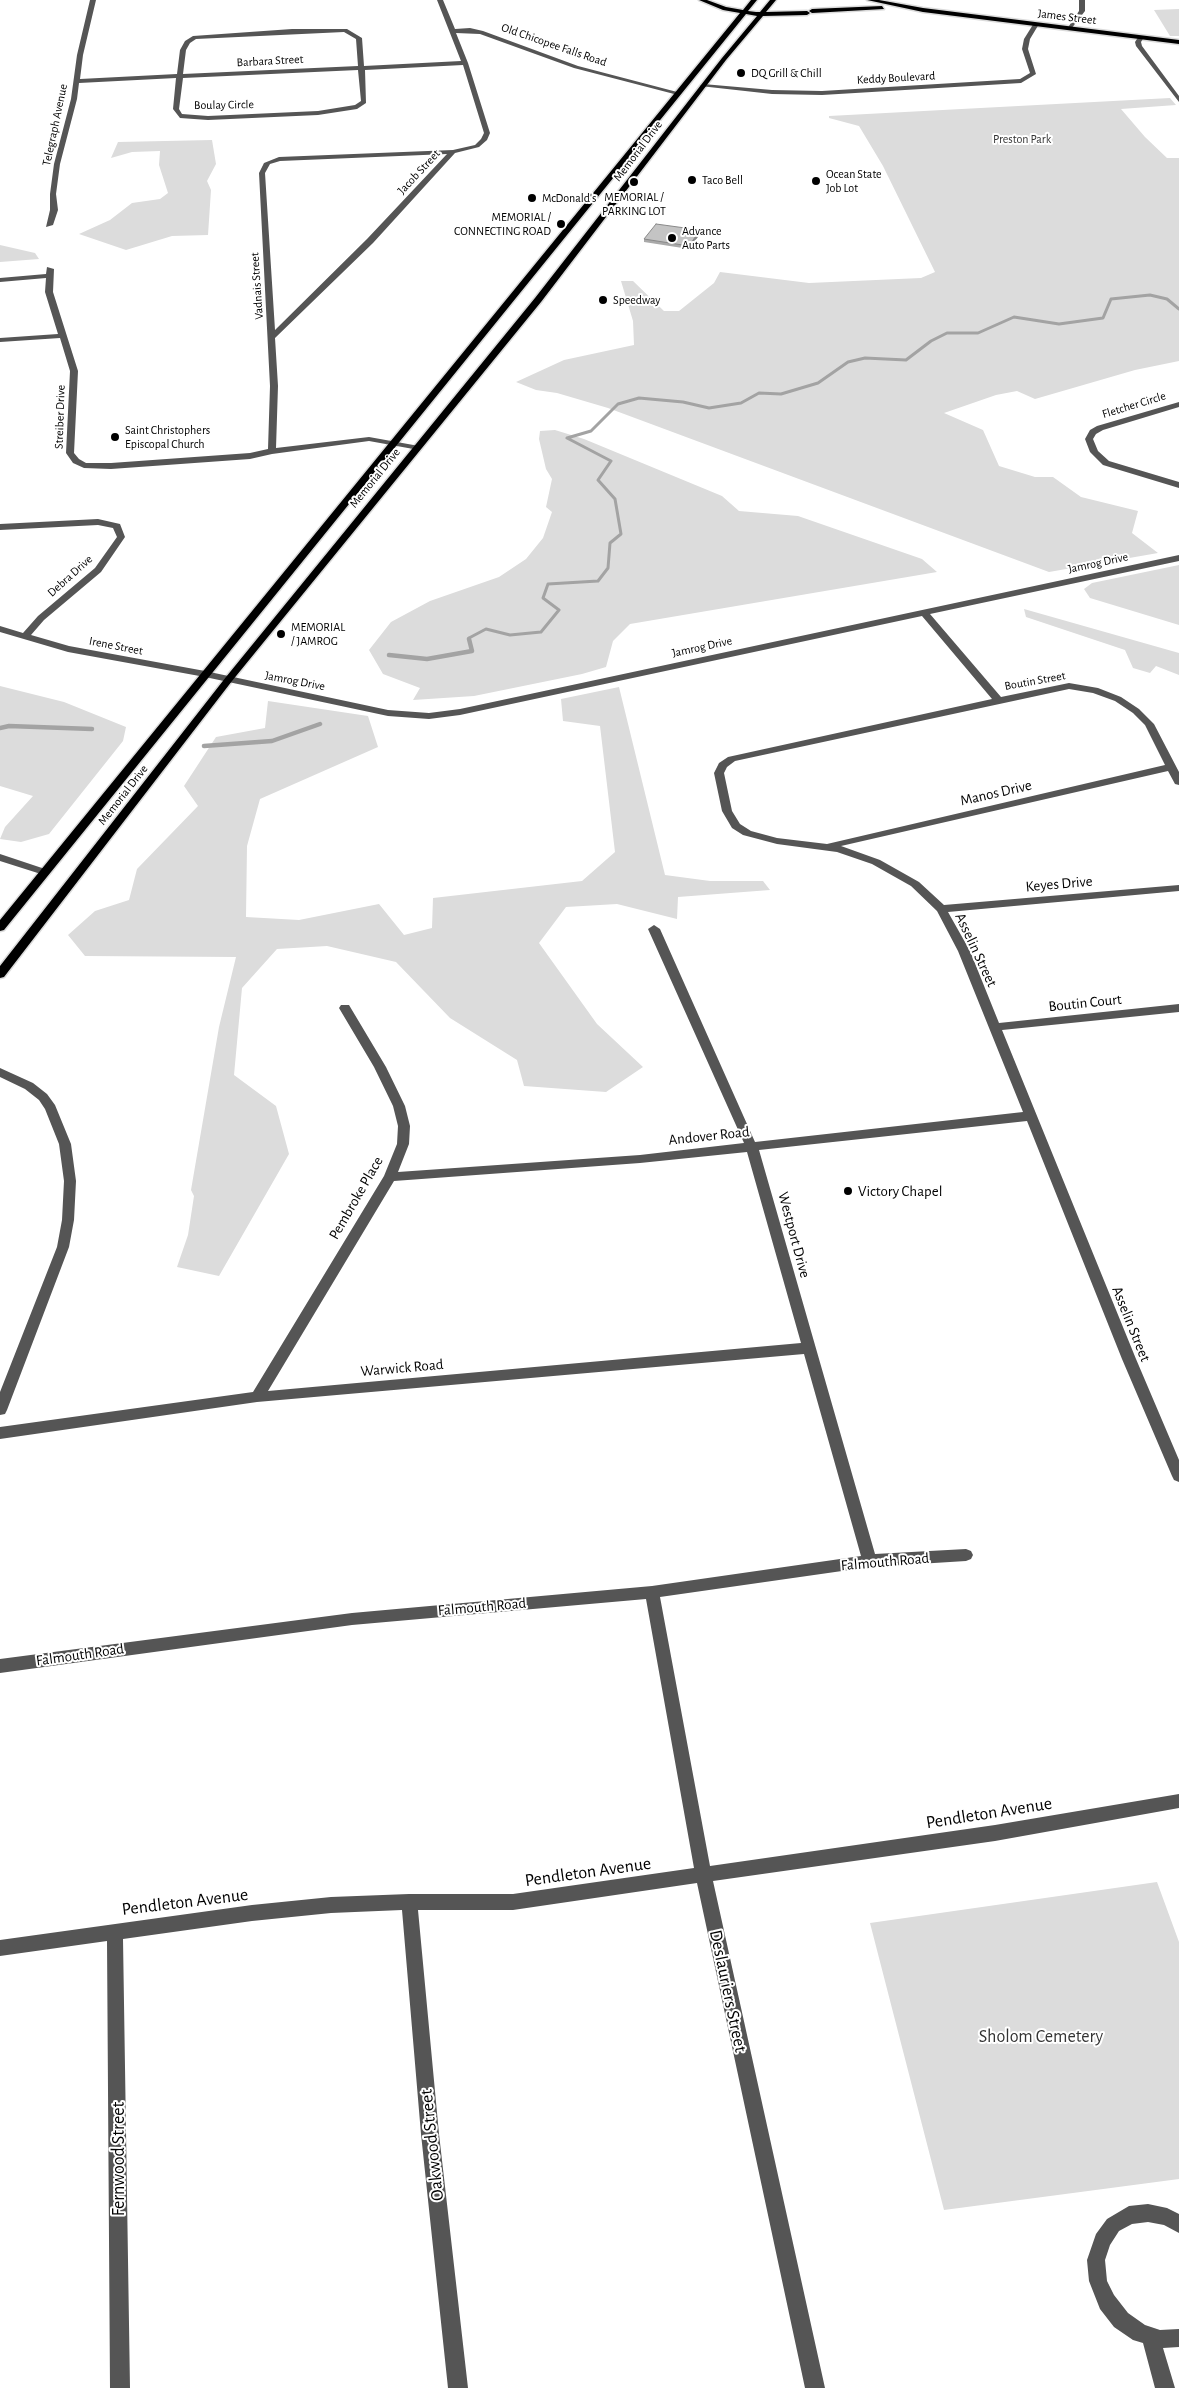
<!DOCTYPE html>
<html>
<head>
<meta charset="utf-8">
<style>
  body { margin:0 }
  canvas { display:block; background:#fff }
</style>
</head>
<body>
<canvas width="1179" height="2388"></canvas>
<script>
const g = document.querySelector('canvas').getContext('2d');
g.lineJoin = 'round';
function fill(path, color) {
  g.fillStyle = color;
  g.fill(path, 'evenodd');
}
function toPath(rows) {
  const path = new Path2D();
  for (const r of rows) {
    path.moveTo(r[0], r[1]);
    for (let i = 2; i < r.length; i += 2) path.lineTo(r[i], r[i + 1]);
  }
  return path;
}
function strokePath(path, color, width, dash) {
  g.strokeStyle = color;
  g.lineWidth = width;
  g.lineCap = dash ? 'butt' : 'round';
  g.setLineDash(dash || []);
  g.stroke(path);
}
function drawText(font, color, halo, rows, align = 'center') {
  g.font = font + ' "Alegreya Sans",sans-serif';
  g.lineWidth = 4;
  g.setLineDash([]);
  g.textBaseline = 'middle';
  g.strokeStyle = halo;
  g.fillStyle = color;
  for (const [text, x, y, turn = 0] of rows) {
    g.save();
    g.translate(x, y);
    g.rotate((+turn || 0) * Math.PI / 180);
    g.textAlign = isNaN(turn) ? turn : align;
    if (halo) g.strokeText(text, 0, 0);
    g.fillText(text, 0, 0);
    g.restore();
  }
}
fill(toPath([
  [1179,9,1179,36,1170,36,1154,10],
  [1170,98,1176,105,1121,109,1145,137,1167,158,1179,158,1179,361,1135,370,1035,399,1017,391,996,395,944,413,983,430,999,466,1035,477,1053,477,1081,497,1138,511,1132,533,1158,553,1049,572,608,408,557,393,536,390,516,382,564,360,634,345,633,321,621,281,633,281,664,311,679,311,714,283,720,272,809,283,921,278,935,272,883,166,859,126,829,118,829,116],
  [212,140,216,164,207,181,211,190,208,235,172,236,126,250,79,234,110,220,132,203,160,199,168,193,159,165,160,151,132,152,111,158,118,142],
  [0,245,35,253,39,259,0,262],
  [555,430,584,439,722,496,739,511,798,516,922,559,937,572,630,624,613,641,606,667,582,674,474,696,413,700,420,688,383,674,369,650,391,622,430,601,499,577,526,559,543,538,552,512,546,507,552,479,546,469,539,439,540,431],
  [1179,565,1179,625,1090,598,1084,589,1092,583],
  [1024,609,1179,653,1179,675,1156,666,1150,673,1133,668,1125,650,1026,617],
  [0,686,64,702,126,727,123,741,49,834,21,842,0,839,5,827,33,796,0,786],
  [619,687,665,875,710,881,763,881,770,890,678,897,677,919,617,904,566,907,539,943,597,1024,643,1067,606,1092,524,1086,517,1060,450,1018,396,962,327,946,277,949,242,988,234,1075,276,1106,289,1154,219,1276,177,1267,188,1235,194,1196,191,1190,219,1027,236,957,85,956,68,935,95,911,129,900,137,869,198,806,184,786,216,737,265,728,268,701,368,716,378,747,260,799,247,846,246,917,299,920,379,904,404,935,432,928,433,898,582,881,615,852,600,726,563,721,561,699],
  [1157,1882,1179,1942,1179,2179,944,2210,870,1923]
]), '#dcdcdc');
strokePath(toPath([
  [469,640,469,638,486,629,510,635,541,632,559,610,543,598,548,584,598,581,608,568,610,543,621,534,615,499,598,480,611,461,567,438,591,431,618,404,639,398,683,402,709,408,741,403,759,393,781,394,818,383,848,362,865,358,906,360,931,341,947,333,978,333,1014,317,1059,324,1103,318,1111,299,1150,295,1167,299,1179,309]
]), '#a3a3a3', 3);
strokePath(toPath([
  [389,655,427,659,472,651,469,639],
  [0,728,9,726,92,729],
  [204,746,272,741,320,724]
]), '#a3a3a3', 4.5);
const major = toPath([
  [699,0,707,0,726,7,743,10,751,0,757,0,748,11,756,12,760,12,770,0,776,0,766,12,807,11,810,13,807,15,763,16,726,60,541,302,232,681,4,977,0,978,0,966,226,677,535,298,722,58,757,16,746,14,4,930,0,931,0,920,740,13,723,10,699,0],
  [867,0,879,0,923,8,1179,40,1179,44,923,12,867,0],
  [882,6,884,9,812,13,809,11,812,9,882,6]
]);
strokePath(major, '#dbdbdb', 3);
fill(toPath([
  [90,0,96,0,83,55,80,79,177,74,180,50,185,41,193,36,292,29,347,29,362,38,364,66,461,61,437,0,443,0,455,29,470,28,483,31,578,66,681,93,678,95,574,68,480,34,456,33,468,63,490,133,487,140,479,147,455,153,373,243,275,338,278,386,276,448,369,437,419,446,419,450,369,441,272,454,250,459,111,469,84,468,73,463,66,453,70,371,60,338,0,342,0,338,58,334,45,292,46,278,0,282,0,278,46,274,47,267,54,269,53,292,78,371,74,453,79,459,86,463,111,463,250,453,268,449,270,386,259,173,264,163,279,157,453,150,475,145,481,139,484,133,463,65,365,70,366,103,357,109,318,115,208,120,180,118,173,109,176,78,79,83,77,99,60,164,56,194,58,210,53,225,46,227,50,210,50,194,54,164,71,99,77,55,90,0],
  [344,32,356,39,358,66,183,74,186,50,190,43,196,39,344,32],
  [358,70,361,101,355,105,318,111,208,116,182,114,179,109,183,78,358,70],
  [447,154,367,239,275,330,265,173,270,164,280,161,447,154],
  [1079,0,1085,0,1085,11,1071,29,1067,29,1079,11,1079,0],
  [1034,23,1039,24,1030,39,1028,49,1036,74,1021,83,822,95,772,94,700,86,703,84,772,90,822,91,1020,79,1030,73,1022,49,1024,39,1034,23],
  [1139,36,1144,37,1141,42,1142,46,1179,96,1179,102,1136,46,1135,42,1139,36],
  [1179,402,1179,407,1103,430,1096,434,1093,439,1098,451,1109,461,1179,482,1179,488,1103,465,1090,452,1085,439,1090,430,1097,426,1179,402],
  [98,519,120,524,125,537,101,572,44,620,31,635,69,646,205,671,388,710,429,713,460,709,1179,555,1179,561,930,614,1001,697,1069,683,1098,688,1121,697,1139,709,1154,724,1179,772,1179,785,1175,784,1168,771,841,846,880,860,919,882,944,905,1179,885,1179,891,948,912,970,951,999,1023,1179,1004,1179,1012,1002,1030,1136,1359,1179,1460,1179,1482,1174,1480,1172,1476,1122,1359,1027,1121,759,1150,875,1554,966,1549,971,1551,973,1555,971,1559,966,1561,870,1567,660,1597,710,1866,995,1825,1179,1794,1179,1808,995,1841,713,1881,825,2388,805,2388,697,1883,513,1910,418,1910,439,2134,468,2388,448,2388,421,2134,402,1910,331,1913,252,1921,123,1939,130,2388,110,2388,107,1941,0,1956,0,1940,252,1905,331,1897,409,1894,513,1894,694,1868,646,1599,352,1625,0,1673,0,1659,352,1613,652,1586,861,1556,804,1354,257,1402,0,1439,0,1427,253,1392,384,1176,397,1144,398,1126,393,1106,374,1067,339,1008,341,1005,349,1005,386,1067,405,1106,410,1126,409,1144,398,1172,640,1155,744,1143,648,929,654,925,660,929,755,1142,1023,1112,958,951,937,911,911,886,872,864,837,852,777,844,743,835,732,828,722,811,714,773,719,763,728,757,992,699,922,616,460,715,429,719,388,716,205,677,68,652,0,632,0,626,23,633,38,616,95,568,117,537,113,528,98,525,0,530,0,524,98,519],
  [1069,689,1093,693,1115,701,1133,713,1145,725,1165,765,827,844,777,838,751,831,740,824,732,811,724,773,727,767,735,761,1069,689],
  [747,1152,801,1343,268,1391,394,1181,640,1163,747,1152],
  [0,854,48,870,49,872,44,875,0,861,0,854],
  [0,1068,33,1083,47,1094,55,1105,71,1144,76,1181,74,1220,69,1247,7,1410,5,1414,0,1415,0,1392,57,1247,62,1220,64,1181,59,1144,45,1109,39,1100,25,1089,0,1077,0,1068],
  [1148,2204,1167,2208,1179,2214,1179,2233,1164,2225,1148,2222,1132,2224,1119,2231,1110,2245,1105,2260,1107,2281,1114,2295,1128,2313,1145,2325,1160,2330,1179,2329,1179,2347,1163,2348,1175,2388,1155,2388,1143,2343,1133,2340,1114,2327,1100,2309,1089,2281,1087,2260,1096,2234,1107,2219,1129,2206,1148,2204]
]), '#555');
fill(major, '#000');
fill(toPath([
  [700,230,700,234,689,249,644,242,644,239]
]), '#a9a9a9');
fill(toPath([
  [700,230,700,234,689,249,689,246]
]), '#898989');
const building = toPath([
  [656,224,700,230,689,246,644,239,656,224]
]);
fill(building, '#c4c4c4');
strokePath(building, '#898989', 1);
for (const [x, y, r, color] of [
  [741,73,5,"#000"],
  [692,180,5,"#000"],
  [816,181,5,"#000"],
  [634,182,5,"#000"],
  [532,198,5,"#000"],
  [561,224,5,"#000"],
  [672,238,5,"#000"],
  [603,300,5,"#000"],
  [115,437,5,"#000"],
  [281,634,5,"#000"],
  [848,1191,5,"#000"]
]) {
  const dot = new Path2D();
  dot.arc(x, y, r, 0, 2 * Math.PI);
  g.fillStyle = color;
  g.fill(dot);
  strokePath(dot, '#fff', 2);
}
drawText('12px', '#000', '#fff', [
  ["James Street",1067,17,7],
  ["Old Chicopee Falls Road",554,45,19],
  ["Barbara Street",270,61,-3],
  ["Keddy Boulevard",896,78,-3],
  ["Boulay Circle",224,105,-1],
  ["Telegraph Avenue",55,125,-78],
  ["Memorial Drive",638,151,-53],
  ["Jacob Street",419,172,-47],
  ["Vadnais Street",257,286,-94],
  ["Fletcher Circle",1134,405,-17],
  ["Streiber Drive",60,417,-88],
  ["Memorial Drive",375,478,-51],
  ["Jamrog Drive",1098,563,-12],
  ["Debra Drive",70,576,-42],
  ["Irene Street",116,646,11],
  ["Jamrog Drive",702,647,-12],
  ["Jamrog Drive",295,681,11],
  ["Boutin Street",1035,681,-10],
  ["Memorial Drive",123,795,-52]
]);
drawText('12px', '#000', '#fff', [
  ["DQ Grill & Chill",751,73],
  ["Ocean State",826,174],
  ["Job Lot",826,188],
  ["Taco Bell",702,180],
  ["MEMORIAL /",634,197,"center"],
  ["PARKING LOT",634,211,"center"],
  ["McDonald's",542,198],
  ["MEMORIAL /",551,217,"right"],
  ["CONNECTING ROAD",551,231,"right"],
  ["Advance",682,231],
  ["Auto Parts",682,245],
  ["Speedway",613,300],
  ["Saint Christophers",125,430],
  ["Episcopal Church",125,444],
  ["MEMORIAL",291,627],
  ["/ JAMROG",291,641]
], 'left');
drawText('12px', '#333', '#fff', [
  ["Preston Park",1022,139]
]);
drawText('15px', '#000', '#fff', [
  ["Manos Drive",996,793,-13],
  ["Keyes Drive",1059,884,-5],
  ["Asselin Street",976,950,65],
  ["Boutin Court",1085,1003,-6],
  ["Andover Road",709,1136,-6],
  ["Pembroke Place",356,1198,-60],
  ["Westport Drive",794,1235,75],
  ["Asselin Street",1131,1324,68],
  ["Warwick Road",402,1368,-5],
  ["Falmouth Road",885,1562,-5],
  ["Falmouth Road",482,1607,-5],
  ["Falmouth Road",80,1655,-8]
]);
drawText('15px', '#000', '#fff', [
  ["Victory Chapel",858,1191]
], 'left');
drawText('18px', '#000', '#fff', [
  ["Pendleton Avenue",989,1813,-9],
  ["Pendleton Avenue",588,1872,-8],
  ["Pendleton Avenue",185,1902,-7],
  ["Deslauriers Street",728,1991,78],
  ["Oakwood Street",432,2145,-96],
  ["Fernwood Street",119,2159,-90]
]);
drawText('18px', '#333', '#fff', [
  ["Sholom Cemetery",1041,2037]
]);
</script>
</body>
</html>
